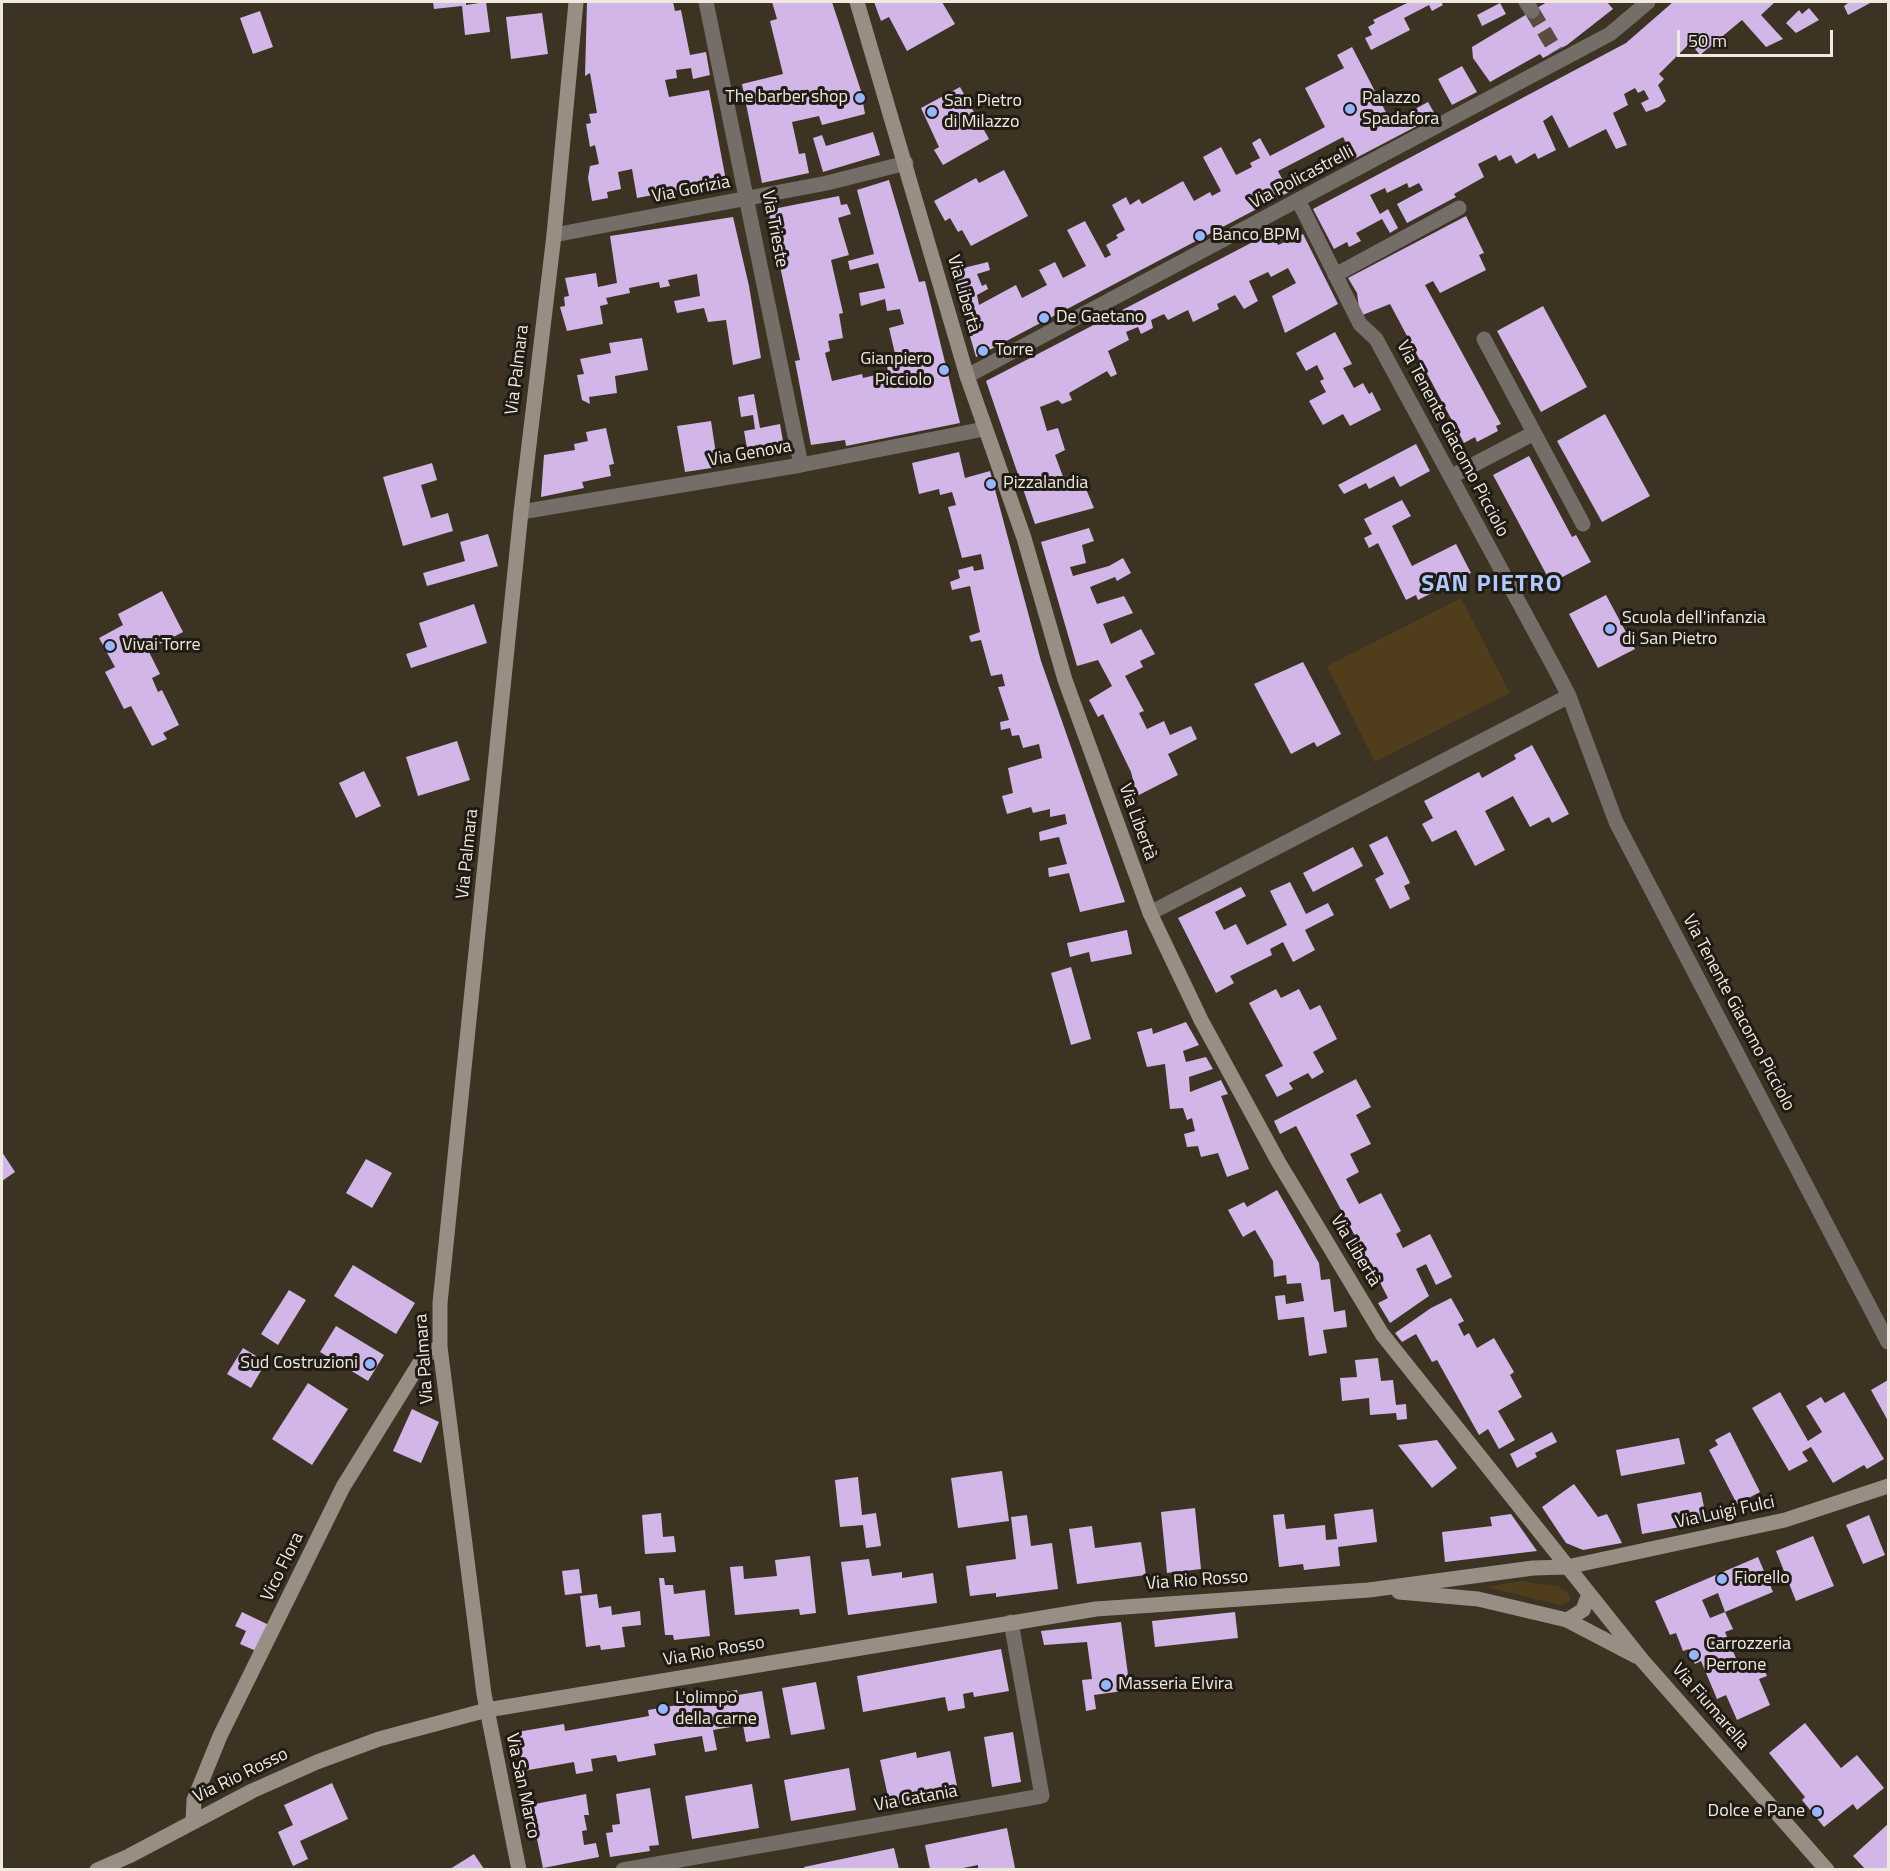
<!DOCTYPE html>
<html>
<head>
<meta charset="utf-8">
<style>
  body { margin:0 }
  #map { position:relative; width:1890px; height:1871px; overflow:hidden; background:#3c3323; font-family:"Titillium Web",sans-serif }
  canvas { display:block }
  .frame { position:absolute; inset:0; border:3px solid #efe9df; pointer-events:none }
  .scale { position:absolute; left:1677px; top:30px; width:156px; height:27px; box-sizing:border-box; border:3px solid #efe9df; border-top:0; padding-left:8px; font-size:18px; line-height:21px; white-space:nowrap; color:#efe9df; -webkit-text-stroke:4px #201b14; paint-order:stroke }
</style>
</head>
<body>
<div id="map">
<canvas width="1890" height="1871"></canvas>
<div class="frame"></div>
<div class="scale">50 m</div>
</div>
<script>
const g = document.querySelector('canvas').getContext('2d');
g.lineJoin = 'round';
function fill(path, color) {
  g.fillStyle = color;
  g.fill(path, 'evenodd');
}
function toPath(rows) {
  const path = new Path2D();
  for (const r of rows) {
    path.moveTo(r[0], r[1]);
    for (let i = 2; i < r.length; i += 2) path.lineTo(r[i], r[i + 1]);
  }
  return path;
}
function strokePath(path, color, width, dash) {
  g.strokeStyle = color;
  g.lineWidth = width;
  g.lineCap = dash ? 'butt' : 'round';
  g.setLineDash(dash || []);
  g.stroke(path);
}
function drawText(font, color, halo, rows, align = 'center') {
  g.font = font + ' "Titillium Web",sans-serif';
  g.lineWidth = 6;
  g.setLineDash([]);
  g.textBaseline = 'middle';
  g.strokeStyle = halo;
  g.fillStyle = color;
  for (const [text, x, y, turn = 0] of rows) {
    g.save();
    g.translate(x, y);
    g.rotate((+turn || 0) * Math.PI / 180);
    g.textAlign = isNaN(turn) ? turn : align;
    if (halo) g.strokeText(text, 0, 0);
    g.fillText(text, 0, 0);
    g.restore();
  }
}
fill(toPath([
  [1461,598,1510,693,1375,762,1327,666],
  [1520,1581,1558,1586,1570,1595,1570,1601,1561,1605,1486,1587]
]), '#503d1b');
fill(toPath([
  [433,2,466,2,466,5,486,2,490,32,465,35,462,6,434,9],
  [587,2,673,2,675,11,681,10,690,55,706,52,710,75,693,79,691,68,676,70,677,78,665,80,669,97,709,90,727,186,691,192,691,188,637,198,632,169,618,172,621,189,607,192,608,198,592,201,588,178,590,166,599,164,595,145,590,147,586,124,591,123,589,114,597,113,590,73,585,76],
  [772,2,832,2,861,91,865,114,822,125,819,116,792,122,799,154,805,153,809,173,762,183,742,84,783,74,770,21,777,19],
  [874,2,942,2,955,24,907,51,889,17,881,21],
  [1409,2,1441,2,1443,5,1432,11,1429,5,1404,18,1410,30,1371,50,1365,38,1372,35,1368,27,1375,23,1373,20],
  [1547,2,1607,2,1613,9,1567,45,1543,58,1540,54,1490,82,1473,58,1472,47],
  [1673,2,1775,2,1761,15,1783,39,1766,47,1742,20,1700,55,1690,43,1659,74,1664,79,1658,85,1666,101,1659,107,1646,112,1641,103,1649,99,1644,90,1638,93,1635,88,1624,94,1628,105,1613,113,1627,145,1616,149,1606,129,1569,148,1552,115,1543,121,1556,150,1538,159,1535,153,1516,164,1511,155,1499,161,1496,155,1478,164,1484,177,1454,194,1456,197,1407,223,1397,204,1423,190,1419,183,1409,188,1407,183,1387,193,1385,188,1370,195,1380,214,1388,209,1398,228,1390,233,1382,219,1356,233,1361,241,1349,247,1347,242,1334,249,1313,209,1626,43],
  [1847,2,1872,2,1848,15,1844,6,1848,3],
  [1500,3,1506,14,1482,26,1477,15],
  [1809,8,1819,20,1796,33,1786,23,1799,10,1802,14],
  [260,11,273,47,253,54,240,18],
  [542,13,548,54,511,59,506,17],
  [1352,47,1391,122,1428,102,1436,116,1354,159,1343,137,1307,156,1278,171,1289,192,976,357,951,271,988,262,990,270,977,274,982,286,986,284,988,289,977,295,979,305,1016,285,1022,298,1047,285,1039,270,1055,262,1063,278,1086,266,1067,230,1085,221,1105,258,1111,255,1106,245,1118,238,1116,235,1125,230,1112,205,1126,197,1130,205,1139,199,1142,204,1183,181,1194,201,1210,192,1212,196,1221,191,1203,157,1221,147,1236,175,1252,167,1250,163,1260,158,1252,143,1260,138,1270,156,1325,127,1305,88,1344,68,1337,55],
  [1462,66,1477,92,1452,105,1438,79],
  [960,87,989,139,943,165,934,150,939,147,921,108],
  [873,132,880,155,823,172,813,138,822,135,826,146],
  [1004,170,1028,216,971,246,962,230,958,232,950,218,945,221,934,201,976,178,979,183],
  [889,180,919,282,925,281,960,423,846,446,845,440,811,445,795,361,800,360,768,210,839,196,841,205,847,204,851,214,838,218,849,255,831,260,843,313,839,314,843,338,828,341,830,351,825,353,832,381,862,374,863,378,888,372,887,365,897,362,889,328,904,324,900,309,887,311,885,299,861,306,859,293,885,288,878,263,850,270,848,261,874,254,857,190],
  [1466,216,1484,253,1479,255,1486,270,1440,293,1433,281,1425,285,1501,424,1496,426,1498,431,1477,442,1475,437,1464,443,1390,304,1360,316,1357,293,1348,278],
  [733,217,749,286,761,358,733,365,726,320,708,322,704,308,677,313,674,301,700,296,697,274,668,280,670,286,660,288,659,282,629,288,630,293,606,298,608,304,600,306,603,324,567,331,560,307,565,306,564,297,569,296,565,278,596,273,598,287,617,283,610,236],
  [1272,232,1278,245,1303,234,1338,304,1285,333,1272,296,1296,283,1288,268,1271,277,1268,272,1249,281,1258,301,1244,309,1235,295,1217,304,1219,309,1193,322,1188,310,1168,320,1164,314,1151,320,1153,328,1141,334,1138,327,1126,332,1129,340,1108,351,1117,374,1111,377,1107,371,1069,393,1072,400,1062,404,1058,400,1040,407,1047,431,1058,428,1065,450,1055,455,1065,482,1081,477,1094,508,1035,524,986,381],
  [1543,306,1587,387,1541,412,1497,331],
  [1335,332,1352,364,1343,368,1354,388,1363,383,1369,394,1372,392,1381,410,1350,426,1343,414,1323,425,1309,401,1326,392,1320,381,1324,379,1317,365,1306,371,1296,353],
  [642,338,648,370,615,376,617,393,589,397,590,404,582,400,577,375,584,374,580,359,611,353,609,343],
  [754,394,760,428,780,424,785,453,749,460,744,431,755,429,753,415,741,417,738,397],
  [1605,414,1650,496,1602,522,1557,441],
  [711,421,718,467,685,472,677,426],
  [606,428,614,464,609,465,611,476,582,482,584,488,541,497,544,455,575,450,574,444,588,441,586,432],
  [1416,444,1430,471,1400,487,1394,476,1369,489,1366,483,1344,494,1338,485],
  [959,452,965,478,990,471,1041,661,1125,902,1080,912,1069,873,1049,877,1048,868,1067,864,1059,837,1040,841,1039,832,1067,824,1065,814,1050,817,1050,809,1033,813,1031,807,1007,814,1002,796,1013,793,1008,768,1042,758,1039,744,1023,748,1019,735,1012,736,1010,728,1001,730,1000,722,1009,720,998,687,1005,686,1002,674,991,676,981,640,971,642,969,636,980,632,970,586,952,590,950,582,960,578,958,570,973,566,974,571,984,569,981,554,962,558,948,507,956,505,952,492,940,495,939,489,919,494,912,463],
  [1529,456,1572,537,1576,535,1591,562,1551,583,1493,475],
  [432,463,437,480,421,485,431,518,448,513,453,531,403,546,383,477],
  [1402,500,1411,516,1392,526,1412,566,1456,544,1471,573,1418,600,1416,595,1406,600,1378,543,1369,548,1364,538,1372,534,1364,519],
  [1089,528,1094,541,1082,545,1086,563,1070,567,1073,576,1109,566,1123,558,1131,573,1117,581,1115,577,1090,587,1097,604,1124,596,1133,613,1103,624,1111,644,1141,629,1155,654,1140,661,1143,667,1125,676,1144,711,1139,713,1147,729,1164,721,1170,735,1191,726,1197,739,1168,754,1178,775,1137,796,1131,772,1103,714,1098,717,1089,700,1112,686,1098,660,1077,666,1041,542],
  [488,534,498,566,427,586,423,573,465,561,460,542],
  [162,591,183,632,148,650,160,674,152,678,158,692,162,690,179,725,163,733,167,739,152,746,131,706,124,709,105,672,115,667,99,638,123,625,118,614],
  [1606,595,1635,649,1598,668,1569,614],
  [474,604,487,643,411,668,406,654,427,647,419,623],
  [1303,662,1341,734,1317,747,1314,742,1291,754,1254,684],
  [457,741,470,780,418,796,406,757],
  [1532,745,1569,814,1552,823,1549,817,1530,827,1513,796,1485,811,1505,850,1475,866,1456,830,1432,842,1422,824,1433,818,1424,801,1479,772,1482,778,1516,759,1514,755],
  [364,771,381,806,356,818,339,783],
  [1387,836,1410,883,1404,886,1410,899,1390,909,1375,879,1384,874,1369,845],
  [1353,847,1363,866,1313,892,1303,873],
  [1290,882,1306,914,1328,903,1334,915,1305,930,1315,950,1293,962,1283,942,1270,949,1272,955,1230,976,1234,983,1216,993,1178,918,1241,887,1246,896,1215,912,1224,930,1236,924,1247,945,1287,925,1270,891],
  [1127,930,1132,954,1091,962,1089,952,1070,957,1067,943],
  [1071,967,1091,1039,1071,1045,1051,973],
  [1276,989,1281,998,1299,989,1310,1010,1320,1005,1337,1039,1313,1052,1324,1072,1312,1079,1308,1073,1289,1083,1293,1089,1277,1097,1265,1075,1283,1066,1249,1003],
  [1186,1022,1199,1045,1183,1051,1186,1062,1206,1057,1213,1069,1189,1077,1190,1092,1221,1080,1228,1094,1221,1096,1249,1169,1227,1177,1218,1153,1201,1157,1198,1146,1187,1147,1184,1134,1195,1131,1192,1118,1187,1120,1183,1108,1170,1109,1165,1064,1147,1067,1137,1032,1152,1028,1153,1034],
  [1356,1079,1371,1107,1356,1115,1371,1144,1350,1154,1359,1172,1346,1179,1359,1204,1381,1193,1401,1231,1396,1234,1403,1248,1430,1234,1452,1277,1436,1285,1426,1264,1416,1269,1429,1296,1390,1323,1378,1303,1388,1298,1370,1263,1358,1269,1344,1242,1355,1236,1296,1126,1280,1134,1274,1121],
  [2,1152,15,1172,2,1181],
  [366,1159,392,1173,372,1208,346,1193],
  [1277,1190,1319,1263,1321,1280,1330,1279,1334,1312,1345,1310,1347,1327,1323,1330,1327,1353,1309,1356,1304,1317,1278,1320,1275,1296,1285,1295,1286,1304,1304,1301,1301,1283,1287,1284,1286,1275,1274,1277,1273,1261,1255,1230,1243,1237,1228,1210,1244,1202,1247,1207],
  [353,1265,415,1303,396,1334,334,1296],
  [289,1290,306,1300,278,1345,261,1334],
  [1451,1298,1464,1321,1458,1324,1464,1336,1469,1333,1477,1348,1494,1338,1514,1372,1510,1375,1522,1397,1498,1411,1515,1440,1499,1449,1488,1429,1479,1435,1437,1360,1432,1362,1416,1334,1402,1342,1395,1333,1431,1308],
  [336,1326,384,1355,368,1381,320,1352],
  [243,1348,266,1362,251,1388,227,1374],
  [1378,1358,1381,1381,1393,1380,1396,1405,1406,1404,1407,1419,1397,1420,1396,1413,1370,1415,1369,1398,1342,1401,1340,1378,1357,1377,1355,1360],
  [1888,1380,1888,1421,1871,1390],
  [308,1383,348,1409,312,1465,272,1439],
  [1780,1392,1808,1441,1822,1432,1806,1406,1821,1397,1825,1403,1844,1392,1884,1459,1867,1469,1864,1465,1833,1483,1811,1447,1802,1452,1808,1461,1789,1471,1752,1408],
  [412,1409,439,1422,421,1463,393,1451],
  [1552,1432,1557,1442,1535,1453,1537,1457,1517,1468,1510,1454],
  [1730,1432,1760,1492,1737,1504,1709,1450,1718,1445,1715,1440],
  [1679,1438,1685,1464,1621,1476,1616,1450],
  [1437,1440,1457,1468,1432,1488,1398,1445],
  [1002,1471,1009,1521,958,1528,951,1478],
  [858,1477,862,1515,876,1513,881,1546,866,1548,863,1525,840,1527,835,1480],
  [1574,1484,1598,1517,1607,1514,1622,1543,1583,1550,1566,1543,1542,1507],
  [1701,1492,1707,1522,1642,1534,1637,1504],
  [1195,1508,1201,1569,1167,1573,1161,1512],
  [1373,1509,1377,1542,1338,1547,1340,1566,1304,1570,1303,1564,1279,1567,1273,1515,1284,1514,1286,1529,1325,1525,1326,1540,1337,1539,1334,1514],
  [661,1513,663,1537,674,1536,676,1552,645,1554,642,1515],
  [1511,1514,1537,1551,1445,1562,1442,1532,1492,1526,1490,1517],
  [1027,1515,1031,1546,1052,1543,1058,1589,996,1597,996,1593,970,1596,966,1566,1016,1559,1011,1517],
  [1869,1515,1885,1555,1863,1564,1846,1525],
  [1092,1526,1095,1548,1141,1542,1146,1575,1077,1584,1069,1529],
  [1813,1536,1834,1586,1796,1601,1776,1551],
  [810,1556,816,1613,800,1615,799,1609,735,1615,730,1567,743,1566,744,1579,777,1576,775,1560],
  [1758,1557,1773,1592,1725,1612,1718,1593,1702,1600,1710,1618,1725,1612,1733,1629,1725,1632,1740,1668,1760,1659,1767,1676,1759,1679,1770,1705,1737,1720,1726,1695,1717,1699,1701,1661,1695,1664,1689,1649,1683,1651,1676,1633,1670,1635,1655,1601],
  [869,1559,872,1576,902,1572,902,1578,933,1573,937,1603,848,1615,841,1562],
  [579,1569,582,1593,565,1595,562,1571],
  [659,1578,664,1578,665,1585,673,1585,674,1594,705,1590,710,1636,674,1640,673,1635,665,1635],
  [597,1594,599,1608,611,1606,612,1615,640,1611,641,1625,622,1627,625,1647,601,1650,600,1645,586,1647,580,1596],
  [242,1612,269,1625,256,1651,240,1644,246,1631,235,1626],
  [1235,1612,1238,1638,1155,1647,1152,1621],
  [1121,1622,1130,1690,1094,1695,1096,1709,1086,1711,1082,1680,1092,1679,1087,1642,1044,1645,1041,1631],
  [1001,1649,1009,1691,974,1697,973,1692,963,1694,965,1708,948,1711,945,1697,863,1712,857,1676],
  [816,1682,825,1729,791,1735,782,1688],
  [737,1690,738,1695,762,1691,770,1738,746,1742,743,1725,713,1730,717,1750,705,1752,702,1736,654,1744,656,1755,618,1762,616,1755,591,1759,593,1771,576,1774,574,1762,523,1771,517,1732,564,1724,565,1731,649,1716,648,1710,708,1700,707,1695],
  [1805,1723,1841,1768,1857,1755,1884,1788,1857,1810,1853,1804,1824,1827,1802,1800,1805,1797,1769,1753],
  [1013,1732,1021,1782,992,1787,984,1737],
  [950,1751,959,1796,928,1803,927,1798,890,1806,880,1760,916,1752,917,1758],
  [849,1768,856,1810,791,1821,784,1780],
  [332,1783,348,1819,300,1841,308,1859,293,1866,278,1832,293,1825,284,1805],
  [752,1784,759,1828,692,1839,685,1796],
  [650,1788,659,1845,649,1846,650,1851,610,1857,606,1833,613,1832,612,1825,620,1824,616,1794],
  [586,1794,589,1815,584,1815,587,1830,582,1831,584,1845,596,1843,599,1857,543,1868,530,1805],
  [1888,1824,1888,1869,1865,1869,1853,1856],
  [1007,1828,1015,1868,978,1869,978,1865,958,1869,930,1869,925,1845],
  [894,1848,899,1869,805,1869,804,1867],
  [474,1854,484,1869,450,1869]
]), '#d1b6e7');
strokePath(toPath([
  [1532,11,1556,51]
]), '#574e3f', 15, [15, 8]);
strokePath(toPath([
  [706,2,801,465],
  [1526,2,1532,11],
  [1299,202,1360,324,1376,339,1555,669,1569,696,1616,822,1888,1342],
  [554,235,827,183,906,163],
  [1335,275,1459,208],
  [1484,339,1583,524],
  [967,376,1610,34,1648,2],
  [1452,476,1534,433],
  [521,512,801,465,984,429],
  [1150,913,1569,696],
  [623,1870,1042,1796,1011,1622]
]), '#756e68', 15);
strokePath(toPath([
  [857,2,967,376,1024,538,1065,680,1150,913,1201,1020,1279,1163,1382,1334,1642,1660,1827,1870],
  [1399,1592,1478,1599,1567,1620,1636,1656],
  [1567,1620,1583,1610,1589,1594],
  [193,1822,194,1800,220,1736,343,1487,424,1356,440,1347],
  [97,1870,129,1856,252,1791,317,1762,379,1739,487,1710,1096,1609,1369,1590,1533,1568,1567,1567,1785,1520,1888,1486],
  [519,1870,484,1694,440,1347,440,1303,521,512,554,235,576,2]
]), '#998e84', 15);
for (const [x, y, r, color] of [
  [860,98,6,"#95b6fd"],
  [1350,109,6,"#95b6fd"],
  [932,112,6,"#95b6fd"],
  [1200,236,6,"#95b6fd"],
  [1044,318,6,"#95b6fd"],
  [983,351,6,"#95b6fd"],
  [944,370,6,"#95b6fd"],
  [991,484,6,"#95b6fd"],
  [1610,629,6,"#95b6fd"],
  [110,646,6,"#95b6fd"],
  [370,1364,6,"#95b6fd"],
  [1722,1579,6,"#95b6fd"],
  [1694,1655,6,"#95b6fd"],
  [1106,1685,6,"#95b6fd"],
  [663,1709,6,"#95b6fd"],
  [1817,1812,6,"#95b6fd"]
]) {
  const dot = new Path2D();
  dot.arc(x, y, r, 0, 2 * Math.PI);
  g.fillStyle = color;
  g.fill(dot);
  strokePath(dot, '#201b14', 2);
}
drawText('18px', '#efe9df', '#201b14', [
  ["The barber shop",848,98,"right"],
  ["Palazzo",1362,99],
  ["Spadafora",1362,120],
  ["San Pietro",944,102],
  ["di Milazzo",944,123],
  ["Banco BPM",1212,236],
  ["De Gaetano",1056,318],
  ["Torre",995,351],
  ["Gianpiero",932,360,"right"],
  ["Picciolo",932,381,"right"],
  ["Pizzalandia",1003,484],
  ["Scuola dell'infanzia",1622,619],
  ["di San Pietro",1622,640],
  ["Vivai Torre",122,646],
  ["Sud Costruzioni",358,1364,"right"],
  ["Fiorello",1734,1579],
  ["Carrozzeria",1706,1645],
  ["Perrone",1706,1666],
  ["Masseria Elvira",1118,1685],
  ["L'olimpo",675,1699],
  ["della carne",675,1720],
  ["Dolce e Pane",1805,1812,"right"]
], 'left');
drawText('18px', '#efe9df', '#201b14', [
  ["Via Policastrelli",1302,178,-28],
  ["Via Gorizia",691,190,-11],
  ["Via Trieste",774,229,79],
  ["Via Libertà",963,294,74],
  ["Via Palmara",518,370,-83],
  ["Via Tenente Giacomo Picciolo",1452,439,62],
  ["Via Genova",750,454,-10],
  ["Via Libertà",1137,822,70],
  ["Via Palmara",468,854,-84],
  ["Via Tenente Giacomo Picciolo",1738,1013,62],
  ["Via Libertà",1355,1251,59],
  ["Via Palmara",425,1359,-94],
  ["Via Luigi Fulci",1725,1513,-12],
  ["Vico Flora",283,1567,-64],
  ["Via Rio Rosso",1197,1581,-4],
  ["Via Rio Rosso",714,1652,-10],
  ["Via Fiumarella",1710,1707,49],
  ["Via Rio Rosso",241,1776,-26],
  ["Via San Marco",522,1786,78],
  ["Via Catania",916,1799,-10]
]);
g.letterSpacing = '1.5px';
drawText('bold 24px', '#afc9fe', '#201b14', [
  ["SAN PIETRO",1492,585]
]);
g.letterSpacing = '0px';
</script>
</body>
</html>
